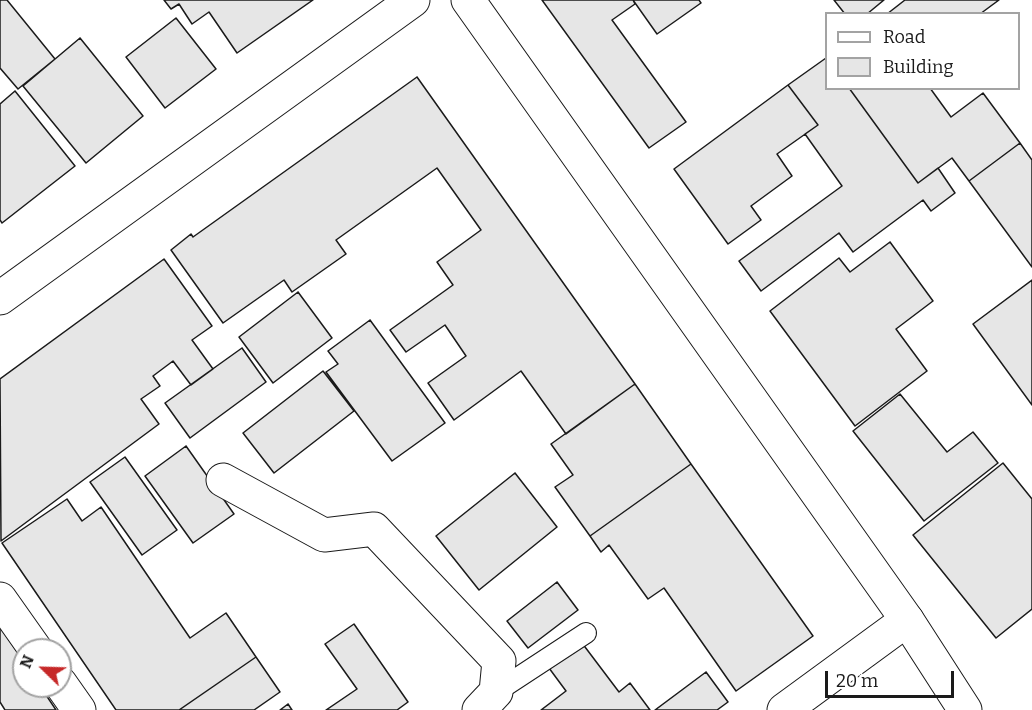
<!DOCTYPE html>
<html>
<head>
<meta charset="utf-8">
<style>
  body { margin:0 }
  #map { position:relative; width:1032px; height:710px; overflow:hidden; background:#fff; font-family:Bitter,serif }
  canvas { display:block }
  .legend { position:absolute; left:825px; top:12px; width:195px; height:78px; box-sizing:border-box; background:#fff; border:2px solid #a3a3a3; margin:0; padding:8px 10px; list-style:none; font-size:18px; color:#1a1a1a }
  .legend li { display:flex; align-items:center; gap:12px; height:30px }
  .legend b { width:30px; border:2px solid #a3a3a3 }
  .north { position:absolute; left:12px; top:638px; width:60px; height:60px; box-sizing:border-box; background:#fff; border:2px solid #a3a3a3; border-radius:50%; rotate:293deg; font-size:16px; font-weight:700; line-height:24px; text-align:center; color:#1a1a1a }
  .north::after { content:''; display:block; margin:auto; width:21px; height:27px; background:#c62828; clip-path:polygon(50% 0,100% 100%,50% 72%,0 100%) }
  .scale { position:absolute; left:825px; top:671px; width:129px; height:27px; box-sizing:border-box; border:3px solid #1a1a1a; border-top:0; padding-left:8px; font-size:18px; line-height:21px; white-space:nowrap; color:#1a1a1a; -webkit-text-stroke:4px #fff; paint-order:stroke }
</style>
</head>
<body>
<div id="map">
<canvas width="1032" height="710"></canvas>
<ul class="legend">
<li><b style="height:8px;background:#fff"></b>Road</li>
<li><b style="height:16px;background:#e6e6e6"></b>Building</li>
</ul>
<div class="north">N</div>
<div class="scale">20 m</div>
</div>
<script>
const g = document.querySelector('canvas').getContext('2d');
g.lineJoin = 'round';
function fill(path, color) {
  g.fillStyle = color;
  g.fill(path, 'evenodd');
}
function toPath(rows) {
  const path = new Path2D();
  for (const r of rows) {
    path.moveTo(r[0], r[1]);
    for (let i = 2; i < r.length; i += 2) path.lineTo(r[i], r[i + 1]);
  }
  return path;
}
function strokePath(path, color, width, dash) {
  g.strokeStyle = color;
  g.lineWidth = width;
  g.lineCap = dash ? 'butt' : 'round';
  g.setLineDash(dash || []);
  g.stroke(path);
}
const building = toPath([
  [0,0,7,0,55,59,18,89,0,68,0,0],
  [164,0,313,0,237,53,209,12,192,24,179,4,171,9,164,0],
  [542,0,633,0,635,4,612,20,686,122,649,148,542,0],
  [633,0,699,0,701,3,657,34,633,0],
  [834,0,884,0,867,14,845,14,834,0],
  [905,0,999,0,980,14,887,14,905,0],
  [176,18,216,69,165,108,126,57,176,18],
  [80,38,143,116,86,163,23,86,80,38],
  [826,58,826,88,849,88,918,183,938,168,955,193,931,211,923,200,853,252,839,233,761,291,739,261,842,186,805,134,818,125,788,85,826,58],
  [417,77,635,384,566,434,521,371,454,420,428,383,466,356,445,325,406,352,390,330,453,285,437,262,481,230,437,168,336,240,346,254,292,292,284,280,223,323,171,250,191,234,193,237,417,77],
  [788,85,818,125,777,154,792,176,751,206,761,220,728,244,674,169,788,85],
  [849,88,930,88,951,117,983,93,1020,143,969,181,952,158,918,183,849,88],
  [15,91,75,166,2,223,0,220,0,104,15,91],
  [1020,143,1032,160,1032,267,969,181,1020,143],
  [890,242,933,301,896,329,927,371,855,426,770,311,839,258,850,272,890,242],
  [164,259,212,326,192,340,213,369,191,385,173,361,153,376,160,386,141,399,159,424,1,541,0,379,164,259],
  [1032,280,1032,405,973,324,1032,280],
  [298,292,332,338,273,383,239,337,298,292],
  [370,320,445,423,392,461,326,372,338,364,328,351,370,320],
  [242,348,266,382,190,438,165,403,242,348],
  [323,371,354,411,274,473,243,433,323,371],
  [635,384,691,464,590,536,555,487,573,475,551,444,635,384],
  [900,394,947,452,973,432,998,463,924,521,853,431,900,394],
  [186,446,234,514,193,543,145,476,186,446],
  [125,457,177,530,142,555,90,482,125,457],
  [1003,463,1032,499,1032,609,996,638,913,535,1003,463],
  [691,464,813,636,736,691,664,588,648,599,609,545,601,552,590,536,691,464],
  [515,473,557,527,479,590,436,536,515,473],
  [67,499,82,521,101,507,190,638,226,613,256,657,179,710,116,710,2,543,67,499],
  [557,582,578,610,528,648,507,621,557,582],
  [354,624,408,702,397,710,326,710,357,689,325,644,354,624],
  [0,626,24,662,24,686,40,686,56,710,5,710,0,702,0,626],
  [582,643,619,692,630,683,650,710,541,710,566,691,549,668,582,643],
  [256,657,280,692,254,710,179,710,256,657],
  [706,672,728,702,717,710,655,710,706,672],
  [288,704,292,710,280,710,288,704]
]);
fill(building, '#e6e6e6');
strokePath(building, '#1a1a1a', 1.5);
const service = toPath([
  [496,692,586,633]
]);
const minor = toPath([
  [0,298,413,0],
  [223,480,324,535,374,529,499,661,496,692,479,710],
  [0,599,36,650],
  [60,683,79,710],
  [784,710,907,620]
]);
const tertiary = toPath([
  [468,0,907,620,965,710]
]);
strokePath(service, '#1a1a1a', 22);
strokePath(minor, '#1a1a1a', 35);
strokePath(tertiary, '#1a1a1a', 35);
strokePath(service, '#fff', 20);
strokePath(minor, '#fff', 33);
strokePath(tertiary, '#fff', 33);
</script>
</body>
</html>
